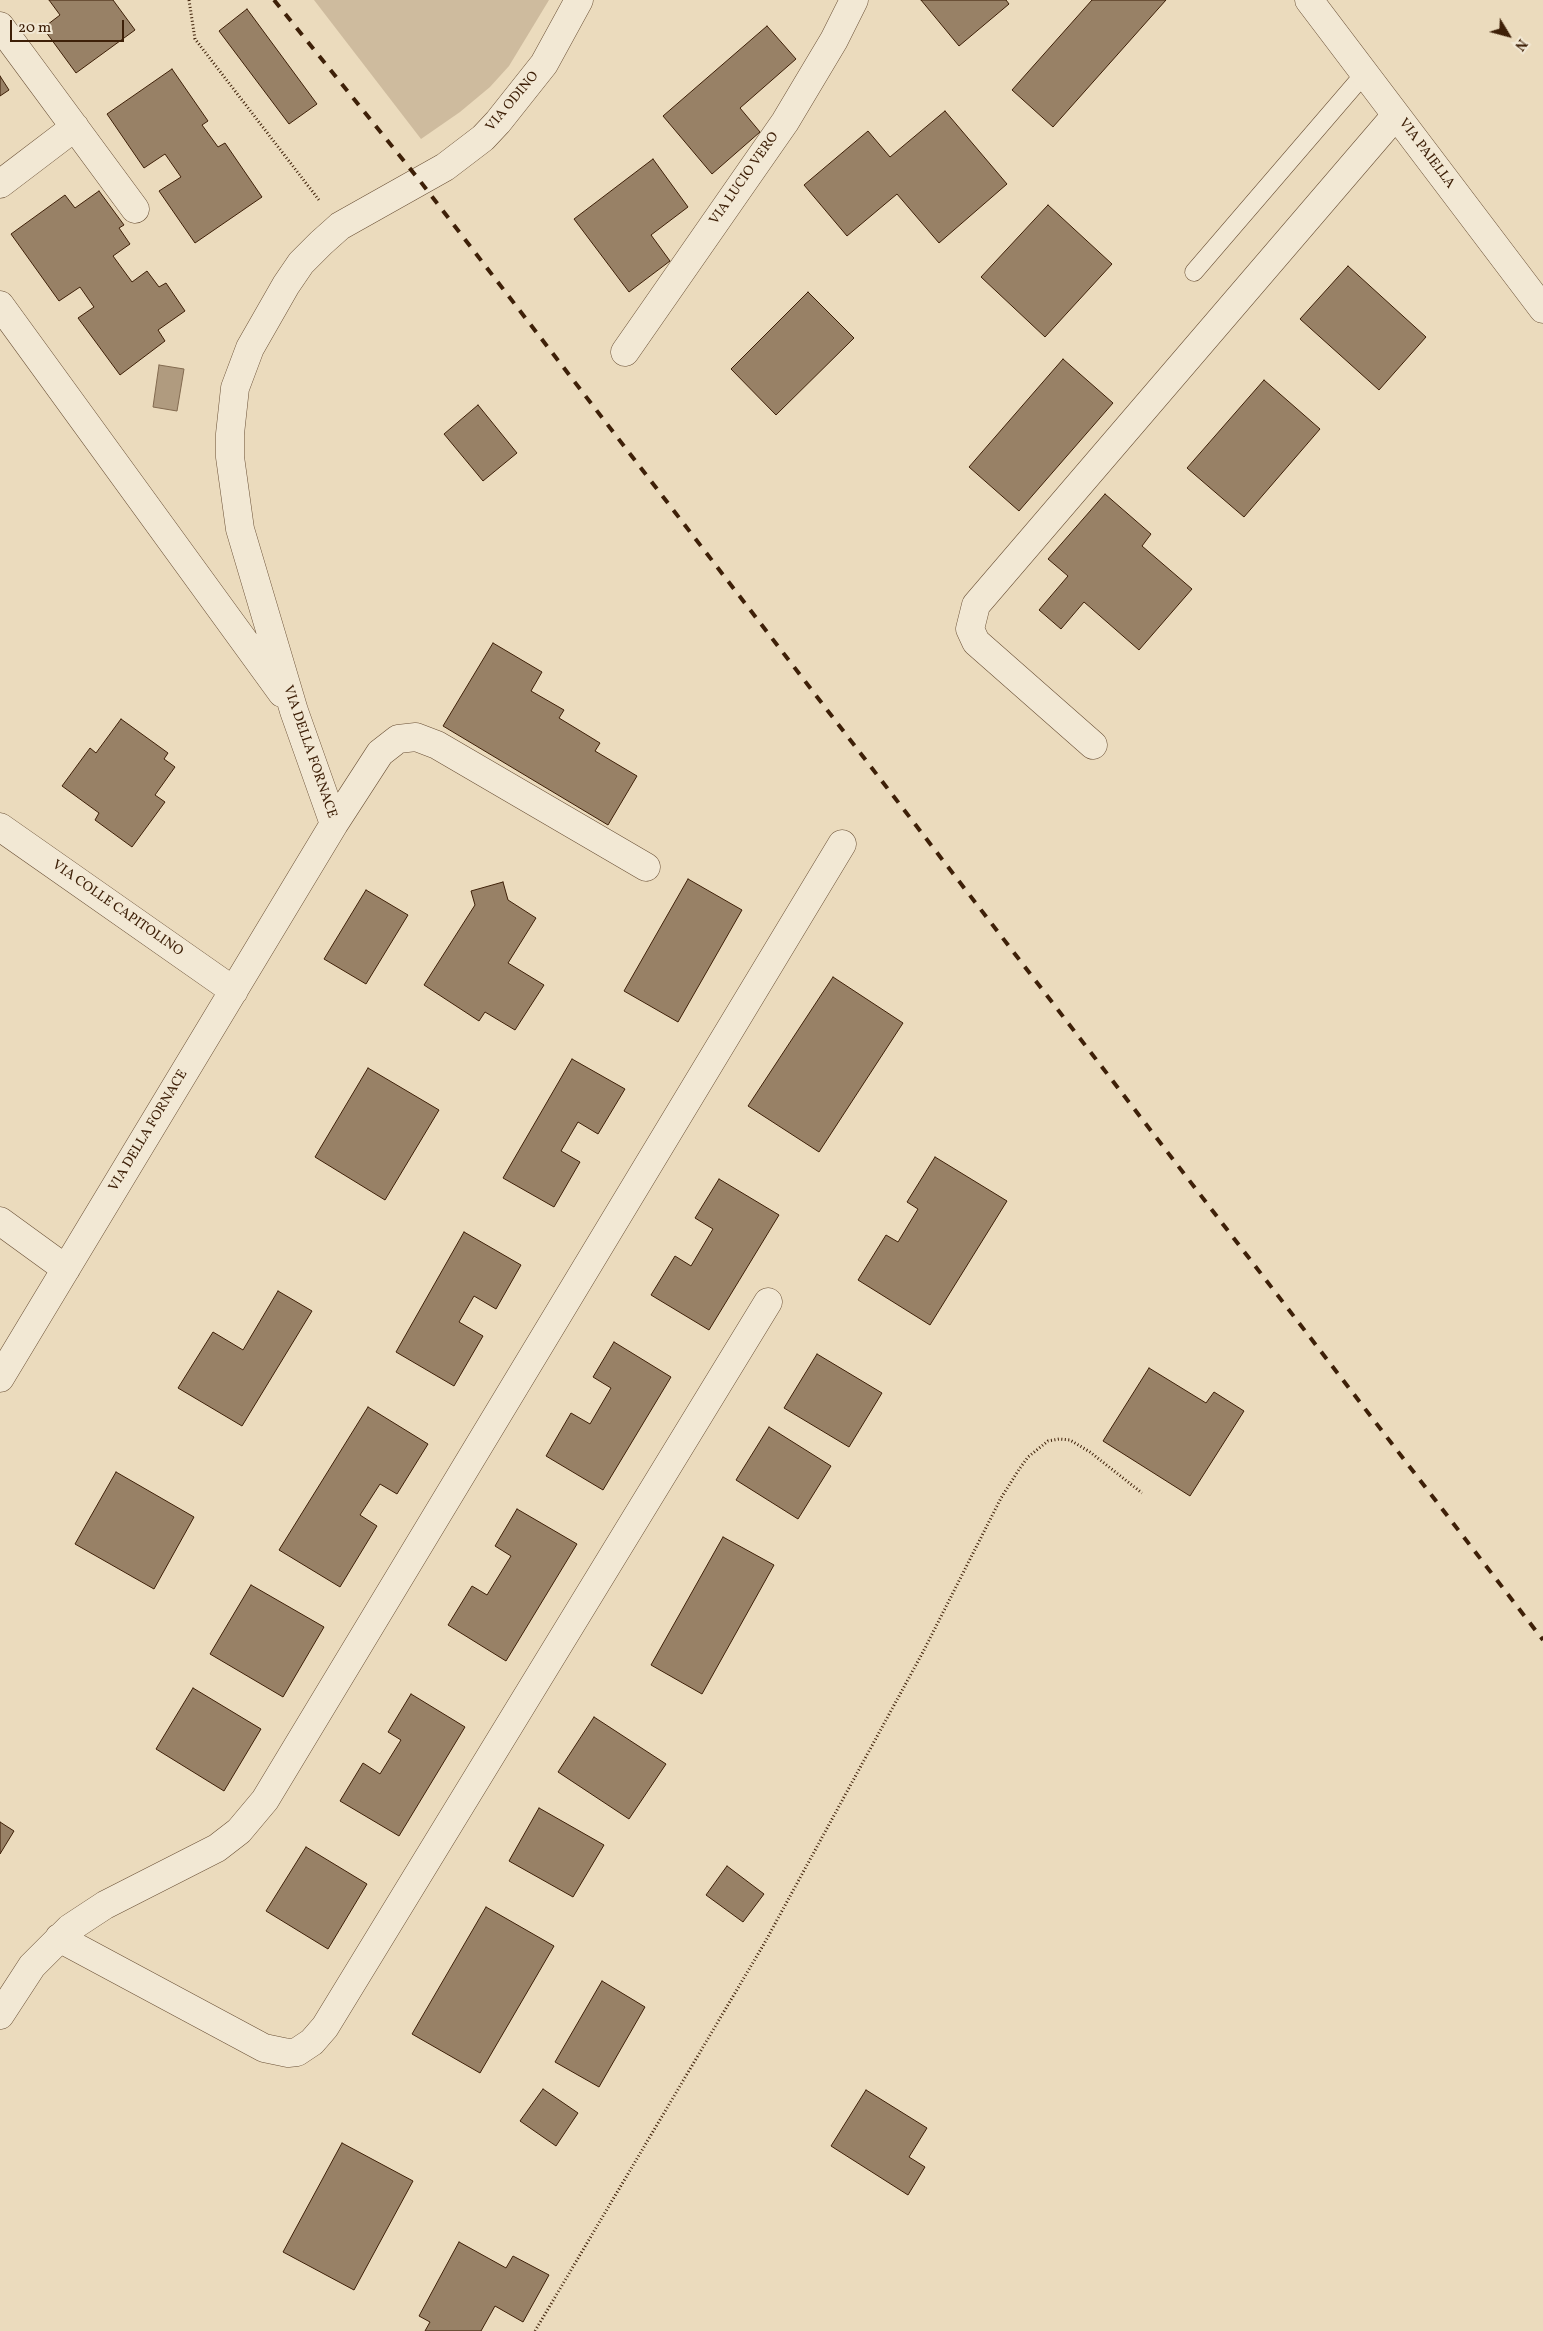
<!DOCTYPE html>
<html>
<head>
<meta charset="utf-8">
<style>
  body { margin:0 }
  #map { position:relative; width:1543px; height:2331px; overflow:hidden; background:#ebdbbd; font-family:Vollkorn,serif }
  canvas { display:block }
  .north { position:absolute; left:1483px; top:10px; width:50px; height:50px; -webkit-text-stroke:4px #f2e8d4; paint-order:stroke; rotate:127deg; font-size:14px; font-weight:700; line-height:20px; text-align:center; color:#3e2008 }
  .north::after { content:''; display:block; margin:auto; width:18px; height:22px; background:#3e2008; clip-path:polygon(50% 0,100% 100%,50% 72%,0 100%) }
  .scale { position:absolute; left:10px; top:20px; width:114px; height:22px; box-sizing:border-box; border:2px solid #3e2008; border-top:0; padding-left:6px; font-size:15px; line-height:18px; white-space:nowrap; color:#3e2008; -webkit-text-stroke:4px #f2e8d4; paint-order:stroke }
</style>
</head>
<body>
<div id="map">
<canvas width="1543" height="2331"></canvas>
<div class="north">N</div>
<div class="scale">20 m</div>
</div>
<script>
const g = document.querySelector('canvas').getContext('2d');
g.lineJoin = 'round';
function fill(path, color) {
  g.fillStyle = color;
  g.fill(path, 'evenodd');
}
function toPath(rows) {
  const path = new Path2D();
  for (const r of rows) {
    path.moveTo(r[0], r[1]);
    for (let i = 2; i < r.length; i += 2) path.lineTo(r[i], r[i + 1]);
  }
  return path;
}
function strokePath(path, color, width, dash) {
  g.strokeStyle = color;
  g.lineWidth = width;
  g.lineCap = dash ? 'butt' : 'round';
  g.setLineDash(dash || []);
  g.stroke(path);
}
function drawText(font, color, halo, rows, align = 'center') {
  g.font = font + ' Vollkorn,serif';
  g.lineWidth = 4.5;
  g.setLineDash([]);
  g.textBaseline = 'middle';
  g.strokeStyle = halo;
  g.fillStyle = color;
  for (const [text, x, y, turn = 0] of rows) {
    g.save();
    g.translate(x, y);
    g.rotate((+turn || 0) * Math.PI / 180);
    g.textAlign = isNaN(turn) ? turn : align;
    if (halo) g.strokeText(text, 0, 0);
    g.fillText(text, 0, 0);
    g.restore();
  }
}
fill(toPath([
  [314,0,549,0,509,66,490,87,460,112,421,139]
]), '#cebb9e');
const water = toPath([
  [159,365,184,369,177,411,153,407,159,365]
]);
fill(water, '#b09b7f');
strokePath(water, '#826a4f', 1);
const building = toPath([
  [49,0,113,0,135,30,76,73,43,28,60,15,49,0],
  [921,0,1006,0,1009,4,959,46,921,0],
  [1092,0,1166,0,1053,127,1012,90,1092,0],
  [247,9,317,104,289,124,219,31,247,9],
  [767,26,796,59,740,108,760,132,712,174,663,116,767,26],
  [172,69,208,121,202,125,218,147,225,143,262,197,195,243,159,191,181,177,165,154,144,168,107,114,172,69],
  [0,76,9,90,0,96,0,76],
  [945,111,1007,184,939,243,897,194,847,236,804,185,868,131,890,157,945,111],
  [653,159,688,207,651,235,670,261,629,292,574,219,653,159],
  [99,191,124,225,119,228,130,244,113,256,132,282,147,271,159,287,166,283,185,311,158,330,165,341,120,375,78,318,94,307,80,287,59,301,11,234,65,195,75,208,99,191],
  [1048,205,1112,264,1045,337,981,277,1048,205],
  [1348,266,1426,337,1379,390,1300,319,1348,266],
  [808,292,854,338,776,415,731,369,808,292],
  [1063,359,1113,403,1019,511,969,467,1063,359],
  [1264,380,1320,429,1244,517,1187,468,1264,380],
  [478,405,517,453,483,481,444,434,478,405],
  [1105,494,1151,534,1142,546,1192,589,1139,650,1084,602,1061,629,1039,610,1068,576,1048,559,1105,494],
  [493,643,542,672,531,691,564,710,559,718,600,743,595,751,637,776,608,825,443,726,493,643],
  [121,719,168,753,164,759,175,767,155,795,165,802,132,847,95,820,99,813,62,786,90,748,96,753,121,719],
  [688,879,742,910,678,1022,624,991,688,879],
  [503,882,508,900,536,918,508,963,544,985,515,1030,485,1012,479,1021,424,985,475,905,471,891,503,882],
  [366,890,408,915,366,984,324,959,366,890],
  [833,977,903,1023,819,1152,748,1106,833,977],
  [572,1059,625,1089,598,1134,578,1122,561,1151,580,1162,554,1207,503,1178,572,1059],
  [368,1068,439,1110,385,1200,315,1157,368,1068],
  [935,1157,1007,1201,930,1325,858,1280,886,1235,898,1242,918,1209,907,1202,935,1157],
  [719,1179,779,1215,709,1330,651,1295,675,1256,691,1266,713,1229,695,1218,719,1179],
  [464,1232,521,1265,496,1309,474,1296,459,1322,483,1336,454,1386,396,1352,464,1232],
  [278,1291,312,1311,242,1426,178,1388,213,1332,243,1350,278,1291],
  [614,1342,671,1377,603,1490,546,1456,571,1413,590,1424,611,1388,593,1377,614,1342],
  [817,1354,882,1393,849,1447,784,1408,817,1354],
  [1149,1368,1206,1403,1214,1392,1244,1411,1190,1496,1103,1441,1149,1368],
  [368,1407,428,1444,397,1494,380,1484,360,1515,377,1526,340,1587,279,1550,368,1407],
  [769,1427,831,1466,798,1519,736,1480,769,1427],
  [116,1472,194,1517,154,1589,75,1544,116,1472],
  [517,1509,577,1544,506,1661,448,1625,472,1586,487,1595,511,1556,495,1546,517,1509],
  [723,1537,774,1565,702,1694,651,1665,723,1537],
  [251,1585,324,1627,283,1697,210,1654,251,1585],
  [193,1688,261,1729,224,1791,156,1749,193,1688],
  [411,1694,465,1727,399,1836,340,1801,363,1763,380,1774,401,1740,388,1732,411,1694],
  [594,1717,666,1764,629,1819,558,1772,594,1717],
  [539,1808,604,1845,573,1897,509,1861,539,1808],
  [0,1822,14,1831,0,1854,0,1822],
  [306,1847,367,1884,328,1949,266,1911,306,1847],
  [727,1866,764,1894,743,1922,706,1895,727,1866],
  [486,1907,554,1946,480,2073,412,2034,486,1907],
  [602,1981,645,2007,599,2087,555,2062,602,1981],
  [543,2089,578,2113,556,2146,520,2121,543,2089],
  [866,2090,927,2128,909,2157,925,2167,908,2195,831,2146,866,2090],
  [342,2143,413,2181,354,2290,283,2252,342,2143],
  [459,2242,506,2268,513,2256,549,2275,523,2322,495,2306,481,2331,425,2331,430,2322,419,2316,459,2242]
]);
fill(building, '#988166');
strokePath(building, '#3e2008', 1);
const lane = toPath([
  [1194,272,1365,73]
]);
const street = toPath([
  [1309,0,1543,309],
  [0,26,135,209],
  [0,184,75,127],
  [0,305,282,693],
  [625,352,785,122,834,40,854,0],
  [1093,745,976,642,970,629,976,605,1396,115],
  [334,824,380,753,398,739,416,737,437,745,646,867],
  [0,827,234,991],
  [0,1221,66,1269],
  [0,1378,334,824,294,711,240,529,230,457,230,434,235,388,250,348,286,285,301,263,321,243,340,226,445,167,483,138,498,122,544,64,579,0],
  [59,1938,264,2048,288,2053,297,2052,312,2042,325,2027,768,1302],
  [0,2015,32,1966,70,1928,105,1905,217,1848,239,1831,265,1800,842,844]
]);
strokePath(lane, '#694f35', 19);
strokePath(street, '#694f35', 29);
strokePath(toPath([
  [189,0,195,39,319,200],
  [535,2331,764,1944,923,1652,1001,1498,1020,1468,1028,1457,1048,1441,1059,1439,1070,1440,1090,1452,1142,1493]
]), '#3e2008', 3, [1, 2.5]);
strokePath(lane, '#f2e8d4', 18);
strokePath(street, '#f2e8d4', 28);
strokePath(toPath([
  [274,0,420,181,1543,1640]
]), '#3e2008', 4, [9, 9]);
drawText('14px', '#3e2008', '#f2e8d4', [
  ["VIA ODINO",513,102,-50],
  ["VIA PAIELLA",1426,154,53],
  ["VIA LUCIO VERO",745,179,-55],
  ["VIA DELLA FORNACE",309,752,71],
  ["VIA COLLE CAPITOLINO",117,909,35],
  ["VIA DELLA FORNACE",149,1131,-59]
]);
</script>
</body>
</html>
